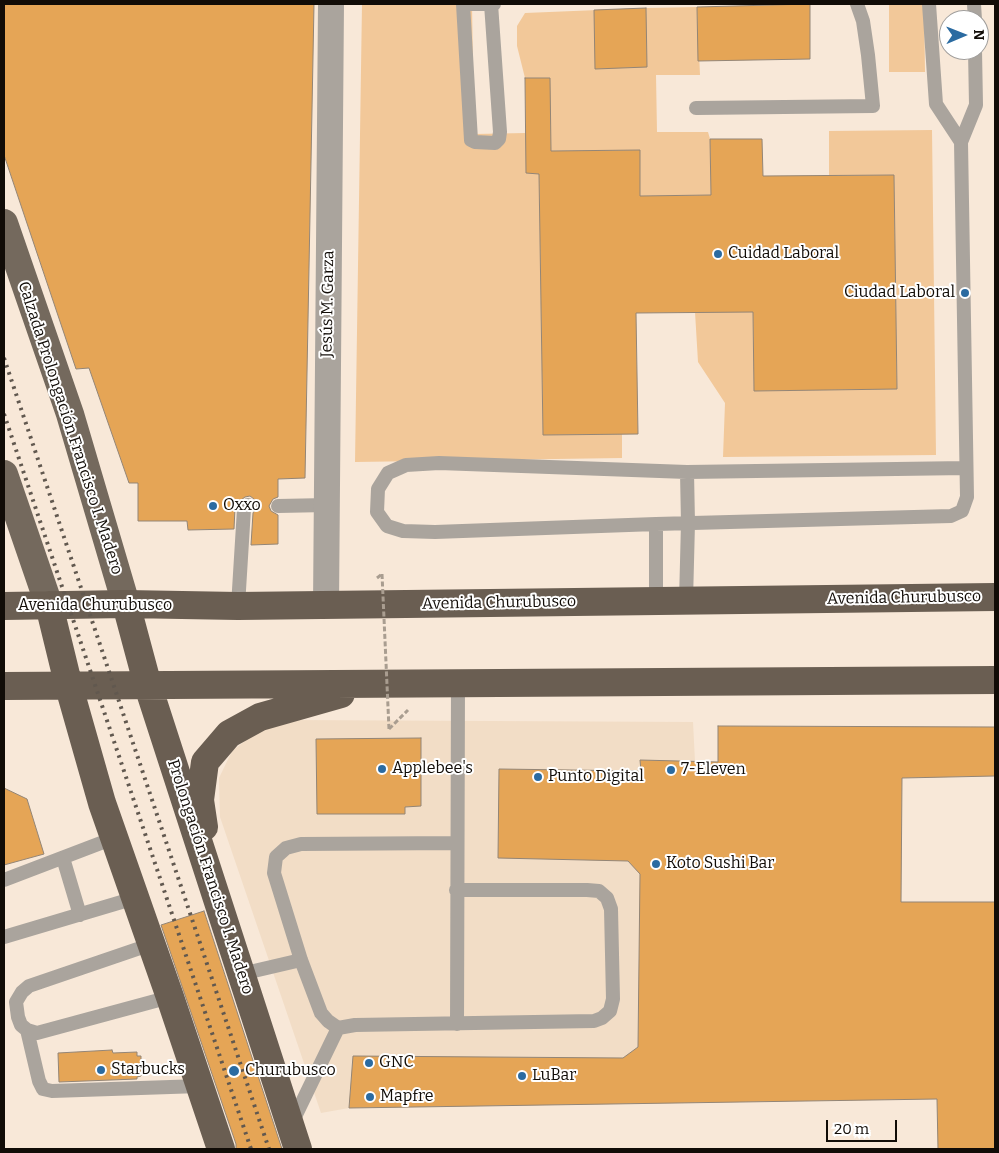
<!DOCTYPE html>
<html>
<head>
<meta charset="utf-8">
<style>
  body { margin:0 }
  #map { position:relative; width:999px; height:1153px; overflow:hidden; background:#f8e8d8; font-family:Bitter,serif }
  canvas { display:block }
  .frame { position:absolute; inset:0; border:5px solid #110c07; pointer-events:none }
  .north { position:absolute; left:939px; top:10px; width:50px; height:50px; box-sizing:border-box; background:#fff; border:1px solid #a09e9c; border-radius:50%; rotate:89deg; font-size:14px; font-weight:700; line-height:20px; text-align:center; color:#110c07 }
  .north::after { content:''; display:block; margin:auto; width:18px; height:22px; background:#2b6ba1; clip-path:polygon(50% 0,100% 100%,50% 72%,0 100%) }
  .scale { position:absolute; left:826px; top:1120px; width:71px; height:22px; box-sizing:border-box; border:2px solid #110c07; border-top:0; padding-left:6px; font-size:15px; line-height:18px; white-space:nowrap; color:#110c07; -webkit-text-stroke:4px #fff; paint-order:stroke }
</style>
</head>
<body>
<div id="map">
<canvas width="999" height="1153"></canvas>
<div class="frame"></div>
<div class="north">N</div>
<div class="scale">20 m</div>
</div>
<script>
const g = document.querySelector('canvas').getContext('2d');
g.lineJoin = 'round';
function fill(path, color) {
  g.fillStyle = color;
  g.fill(path, 'evenodd');
}
function toPath(rows) {
  const path = new Path2D();
  for (const r of rows) {
    path.moveTo(r[0], r[1]);
    for (let i = 2; i < r.length; i += 2) path.lineTo(r[i], r[i + 1]);
  }
  return path;
}
function strokePath(path, color, width, dash) {
  g.strokeStyle = color;
  g.lineWidth = width;
  g.lineCap = dash ? 'butt' : 'round';
  g.setLineDash(dash || []);
  g.stroke(path);
}
function drawText(font, color, halo, rows, align = 'center') {
  g.font = font + ' Bitter,serif';
  g.lineWidth = 4;
  g.setLineDash([]);
  g.textBaseline = 'middle';
  g.strokeStyle = halo;
  g.fillStyle = color;
  for (const [text, x, y, turn = 0] of rows) {
    g.save();
    g.translate(x, y);
    g.rotate((+turn || 0) * Math.PI / 180);
    g.textAlign = isNaN(turn) ? turn : align;
    if (halo) g.strokeText(text, 0, 0);
    g.fillText(text, 0, 0);
    g.restore();
  }
}
fill(toPath([
  [289,720,693,722,695,762,694,1103,349,1108,321,1113,220,817,219,778,232,751,257,732]
]), '#f2ddc6');
fill(toPath([
  [362,4,472,4,474,134,526,133,539,174,543,435,622,434,622,458,355,462],
  [889,4,924,4,925,72,889,72],
  [697,7,700,75,656,75,657,132,708,132,710,139,711,195,640,196,640,150,551,151,549,78,525,78,517,46,517,26,525,13,646,8],
  [932,130,936,455,723,457,725,403,698,362,695,312,753,312,754,391,897,389,894,175,829,175,829,131]
]), '#f2c899');
const building = toPath([
  [4,4,314,4,305,478,278,479,278,497,273,499,269,506,271,511,278,515,278,544,251,545,253,513,256,508,257,503,254,499,250,496,245,497,237,503,235,508,234,529,188,530,187,521,138,521,138,483,129,483,89,368,76,369,4,155,4,4],
  [810,4,810,59,698,61,697,7,810,4],
  [646,8,647,67,595,69,594,10,646,8],
  [525,78,550,78,551,151,640,150,640,196,711,195,710,139,762,139,763,176,894,175,897,389,754,391,753,312,636,313,638,434,543,435,539,174,526,173,525,78],
  [718,726,995,727,995,776,902,778,901,902,995,902,995,1149,938,1149,937,1099,349,1108,353,1056,623,1058,638,1047,640,874,628,861,498,858,499,769,641,771,640,760,718,762,718,726],
  [421,738,421,806,405,807,405,814,317,814,316,739,421,738],
  [4,788,27,799,44,854,4,865,4,788],
  [204,911,282,1149,236,1149,236,1144,161,925,204,911],
  [112,1050,113,1053,137,1052,137,1056,141,1056,141,1076,137,1077,137,1079,59,1082,58,1053,112,1050]
]);
fill(building, '#e5a556');
strokePath(building, '#938576', 1);
strokePath(toPath([
  [377,578,382,574],
  [389,729,408,710]
]), '#a99d90', 3, [5, 2.5]);
strokePath(toPath([
  [463,4,471,140,475,142,495,143,499,139,500,132,491,4],
  [463,4,494,4],
  [929,4,936,104,961,142],
  [974,4,975,20],
  [696,108,873,106,868,55,863,21,857,4],
  [966,468,687,472,439,463,406,465,388,473,378,489,377,512,387,526,403,531,435,532,656,524,951,516,962,511,967,497,961,142,976,105,975,50],
  [278,506,327,505],
  [656,524,656,601],
  [686,601,688,523,687,472],
  [238,606,244,509,248,505],
  [63,858,80,915],
  [4,880,114,838],
  [456,890,587,890,599,891,607,898,611,909,613,999,610,1011,602,1018,594,1021,355,1025,338,1028,328,1021,321,1013,301,960,274,873,276,857,286,848,301,844,457,843],
  [4,937,135,898],
  [152,944,29,986,22,992,16,1002,18,1017,21,1025,27,1030,37,1033,170,997],
  [241,974,301,960],
  [457,1024,458,684],
  [27,1030,39,1081,43,1089,52,1091,200,1086],
  [291,1125,338,1028]
]), '#aaa49d', 14);
strokePath(toPath([
  [326,605,331,4]
]), '#aaa49d', 26);
strokePath(toPath([
  [4,223,70,414,126,604],
  [4,474,49,605]
]), '#74695d', 28);
strokePath(toPath([
  [126,604,148,686,298,1149],
  [49,605,69,687,102,803,170,997,221,1149],
  [4,606,126,604,238,606,995,597],
  [4,686,995,680],
  [204,827,200,800,205,762,229,734,260,717,341,694]
]), '#6a5e52', 28);
strokePath(toPath([
  [4,358,269,1149],
  [4,414,251,1149]
]), '#61584f', 4, [2.5, 5]);
strokePath(toPath([
  [382,574,389,729]
]), '#a99d90', 3, [5, 2.5]);
for (const [x, y, r, color] of [
  [718,254,5,"#2b6ba1"],
  [965,293,5,"#2b6ba1"],
  [213,506,5,"#2b6ba1"],
  [382,769,5,"#2b6ba1"],
  [671,770,5,"#2b6ba1"],
  [538,777,5,"#2b6ba1"],
  [656,864,5,"#2b6ba1"],
  [369,1063,5,"#2b6ba1"],
  [101,1070,5,"#2b6ba1"],
  [234,1071,6,"#2b6ba1"],
  [522,1076,5,"#2b6ba1"],
  [370,1097,5,"#2b6ba1"]
]) {
  const dot = new Path2D();
  dot.arc(x, y, r, 0, 2 * Math.PI);
  g.fillStyle = color;
  g.fill(dot);
  strokePath(dot, '#fff', 2);
}
drawText('16px', '#110c07', '#fff', [
  ["Cuidad Laboral",728,254],
  ["Ciudad Laboral",955,293,"right"],
  ["Oxxo",223,506],
  ["Applebee's",392,769],
  ["7-Eleven",681,770],
  ["Punto Digital",548,777],
  ["Koto Sushi Bar",666,864],
  ["GNC",379,1063],
  ["Starbucks",111,1070],
  ["Churubusco",245,1071],
  ["LuBar",532,1076],
  ["Mapfre",380,1097]
], 'left');
drawText('16px', '#110c07', '#fff', [
  ["Jesús M. Garza",328,304,-89],
  ["Calzada Prolongación Francisco I. Madero",70,428,72],
  ["Avenida Churubusco",904,598,-1],
  ["Avenida Churubusco",499,603,-1],
  ["Avenida Churubusco",95,606],
  ["Prolongación Francisco I. Madero",210,877,72]
]);
</script>
</body>
</html>
